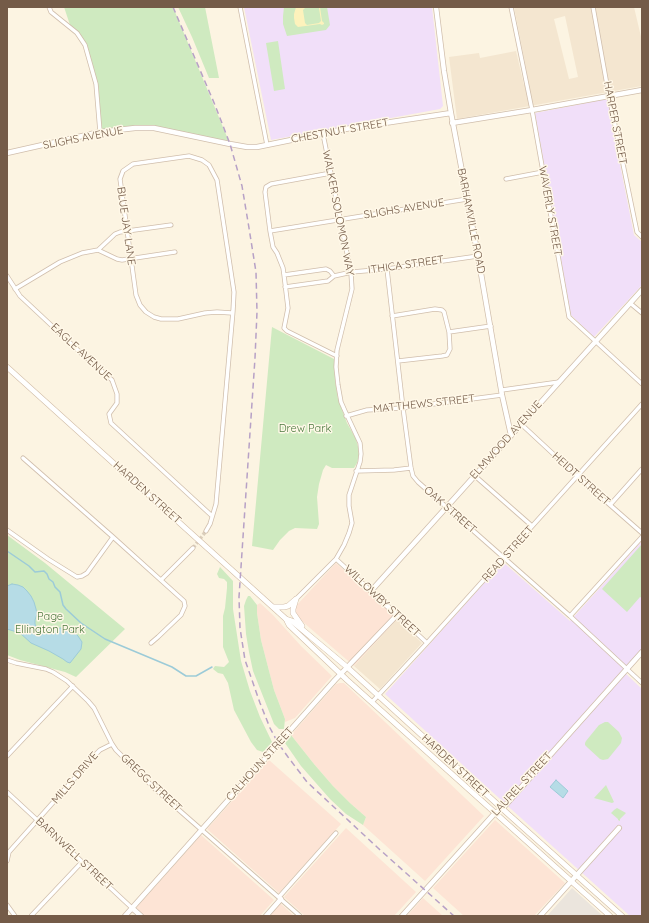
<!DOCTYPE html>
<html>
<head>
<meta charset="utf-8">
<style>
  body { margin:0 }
  #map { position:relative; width:649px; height:923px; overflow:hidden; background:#fcf4e2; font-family:Quicksand,sans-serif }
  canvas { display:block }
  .frame { position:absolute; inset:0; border:8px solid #745b48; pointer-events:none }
</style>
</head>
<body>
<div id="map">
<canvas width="649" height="923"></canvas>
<div class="frame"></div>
</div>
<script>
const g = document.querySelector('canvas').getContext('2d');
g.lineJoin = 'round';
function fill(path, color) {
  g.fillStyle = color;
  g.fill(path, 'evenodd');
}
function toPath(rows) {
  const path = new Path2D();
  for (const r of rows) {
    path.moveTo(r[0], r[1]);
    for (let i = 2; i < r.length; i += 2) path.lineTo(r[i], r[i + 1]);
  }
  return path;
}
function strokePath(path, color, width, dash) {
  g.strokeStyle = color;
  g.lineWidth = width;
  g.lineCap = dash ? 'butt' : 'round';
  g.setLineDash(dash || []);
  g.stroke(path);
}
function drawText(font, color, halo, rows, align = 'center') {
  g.font = font + ' Quicksand,sans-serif';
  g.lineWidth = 3;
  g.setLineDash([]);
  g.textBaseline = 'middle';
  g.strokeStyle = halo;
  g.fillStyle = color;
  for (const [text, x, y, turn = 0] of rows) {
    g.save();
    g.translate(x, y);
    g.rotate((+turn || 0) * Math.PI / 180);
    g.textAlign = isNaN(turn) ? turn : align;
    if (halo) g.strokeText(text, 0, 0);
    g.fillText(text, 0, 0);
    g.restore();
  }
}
fill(toPath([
  [514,7,634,7,642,41,642,86,457,119,449,57,479,53,480,58,516,51,524,85,529,84],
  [565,16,578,77,569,79,554,19],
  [397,619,422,643,380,689,354,666]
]), '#f4e6d0');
fill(toPath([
  [336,563,397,619,354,666,296,616,295,607],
  [260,603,273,615,301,646,332,676,295,718,285,722,285,719,274,690,261,640,257,613,257,605],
  [340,683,344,683,484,816,425,881,363,825,366,817,350,803,333,786,314,764,291,735,336,684],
  [269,760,341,824,279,893,207,829],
  [495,820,565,883,534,916,464,916,433,888],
  [346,828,416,892,394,916,305,916,284,897],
  [201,835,274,900,260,916,145,916,136,908],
  [423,898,443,916,407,916],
  [280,903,294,916,268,916]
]), '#fde4d5');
fill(toPath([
  [572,888,603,916,547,916]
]), '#ebe5dd');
fill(toPath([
  [244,7,432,7,443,106,440,109,271,140],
  [607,99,634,235,642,242,642,285,594,337,571,315,535,113],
  [642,541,642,650,623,671,642,689,642,916,630,916,511,809,385,694,503,562,570,621]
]), '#f1dff9');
fill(toPath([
  [64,7,173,7,230,144,152,128,100,132,96,84,85,45,71,28],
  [178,7,205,7,219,78,209,78,192,37],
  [284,7,327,7,330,25,326,30,287,36,283,24,283,16],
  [278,41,285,89,274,91,266,43],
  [272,327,334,359,335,380,338,399,347,423,356,439,358,447,359,455,357,463,354,468,332,468,326,465,323,470,319,484,317,497,319,524,317,529,295,528,289,531,280,540,273,550,252,546],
  [7,535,45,563,125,629,76,677,65,672,20,660,7,655],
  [642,544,642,598,640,597,627,612,602,589],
  [220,567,233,581,233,609,241,661,250,691,260,717,272,742,271,745,263,752,257,750,251,742,234,710,228,683,223,674,218,673,213,669,215,666,224,667,229,662,223,647,223,616,225,608,227,588,227,582,224,579,219,578,217,574],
  [248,596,250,596,257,605,257,613,261,640,274,690,285,719,284,729,279,729,274,724,253,671,249,652,246,634,244,606,246,600],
  [605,722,608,722,619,732,622,738,621,743,608,759,603,760,600,759,588,748,585,745,585,743,586,741,599,725],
  [291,735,314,764,333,786,350,803,366,817,363,825,346,814,330,799,301,766,285,743],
  [606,785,614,802,612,803,594,798],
  [617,808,626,813,620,819,620,821,618,820,618,819,611,813,614,810]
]), '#cfeac0');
fill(toPath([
  [296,7,312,7,305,8,303,10,305,23,307,25,319,23,321,21,319,8,318,7,320,7,322,21,324,23,324,24,322,25,320,24,298,27,295,24,294,18,294,14]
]), '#fdf2bc');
const water = toPath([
  [12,584,18,585,23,587,27,591,31,596,34,602,36,609,37,614,35,620,35,624,37,629,42,631,61,628,68,629,73,631,78,636,82,642,81,649,70,663,67,662,63,659,49,651,31,643,20,633,7,629,7,586,12,584],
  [556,780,568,791,563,798,550,787,556,780]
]);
fill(water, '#b6dce6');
strokePath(water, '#9ccbd8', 1);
strokePath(toPath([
  [7,551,29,566,35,572,44,571,47,574,49,579,53,582,55,587,60,592,63,605,66,609,81,623,105,639,172,667,186,676,196,676,212,667]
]), '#9ccbd8', 1.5);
strokePath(toPath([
  [193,548,206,531]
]), '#dacebc', 3.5, [3.5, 2]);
const minor = toPath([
  [49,7,51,12,77,33,85,45,96,84,100,132],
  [240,7,267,145],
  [511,7,532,110,569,317,642,384],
  [593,7,609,96,637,232,642,237],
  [331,173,271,184,266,187,265,192,270,231,273,247,277,253,283,268,284,275,288,308,284,328,287,331,337,356],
  [506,179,543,172],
  [270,231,467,199],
  [98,250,117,259,122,260,175,252],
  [387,269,403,408,411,468,413,476,418,482,570,616,642,683],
  [284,275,326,269,330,271,334,276],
  [7,276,20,296,81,353,112,380,117,394,117,403,109,414,111,423,212,516],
  [285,287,328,281,334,276,352,272,387,269,478,256],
  [15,289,60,262,82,253,98,250,115,234,120,232,171,225],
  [630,303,642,313],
  [392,316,435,309,442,310,444,312,449,332,450,349,447,355,442,356,398,361],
  [449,332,491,326],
  [502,390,559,382],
  [346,416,367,410,403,408,502,395],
  [521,424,577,476,642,533],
  [23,458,113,537,184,601,185,606,181,615,158,637,151,643],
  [356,471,394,470,411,468],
  [475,476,532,526],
  [610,505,642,469],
  [7,530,48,559,77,577,82,576,87,573,113,537],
  [206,531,210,524,216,504,233,311,234,292,217,180,209,165,202,160,189,156,133,164,123,171,120,179,136,295,140,305,146,312,154,317,161,319,178,319,205,313,217,312,232,313],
  [336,559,371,591],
  [161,580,193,548],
  [296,599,336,559,344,545,349,533,352,523,349,506,349,495,360,462,361,454,360,443,345,411,341,402,338,385,336,367,337,350,352,289,351,273,323,134],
  [397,615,427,643],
  [570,616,642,537],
  [7,660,16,663,46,669,53,672,67,681,88,701,94,708,112,744,116,750,155,789,300,916],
  [372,702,427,643,642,404],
  [7,756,73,686],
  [7,792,132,908],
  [7,861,9,852,97,753,100,750,112,744],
  [279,897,336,833],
  [7,905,15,916],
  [31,916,82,862]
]);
const tertiary = toPath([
  [436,7,444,71,451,113,478,256,502,395,511,435],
  [452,123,532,110,642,90],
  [7,153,100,132,135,128,154,128,230,144,247,147,257,147,345,129,451,113],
  [132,908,141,916],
  [125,916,335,680,397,615,371,591,642,290],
  [266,916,281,899],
  [402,916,495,813,502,809,642,652],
  [540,916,619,828]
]);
const secondary = toPath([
  [7,367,286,619,289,625,347,680,610,916],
  [296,599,293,609,293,613,302,626],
  [274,607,284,607,288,606,295,600],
  [286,619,292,621,347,667,507,813,622,916]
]);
strokePath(minor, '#d0beac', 5);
strokePath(tertiary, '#d0beac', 6);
strokePath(secondary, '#d1bca6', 6);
strokePath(minor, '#fff', 3.5);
strokePath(tertiary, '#fff', 4.5);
strokePath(secondary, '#fff', 5);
strokePath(toPath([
  [173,7,215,105,230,144,242,186,249,228,256,272,257,312,255,358,239,597,240,628,245,660,260,703,270,728,278,743,288,757,307,782,378,848,454,916]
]), '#b7a1c6', 1.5, [6, 4]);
drawText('11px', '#745b48', '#fff8e8', [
  ["HARPER STREET",615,123,79],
  ["CHESTNUT STREET",340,131,-10],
  ["SLIGHS AVENUE",83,138,-11],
  ["SLIGHS AVENUE",404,209,-9],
  ["WAVERLY STREET",550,211,80],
  ["WALKER SOLOMON WAY",338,213,79],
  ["BARHAMVILLE ROAD",471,221,79],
  ["BLUE JAY LANE",126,226,82],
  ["ITHICA STREET",406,265,-8],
  ["EAGLE AVENUE",81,352,43],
  ["MATTHEWS STREET",424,404,-6],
  ["ELMWOOD AVENUE",506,440,-48],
  ["HEIDT STREET",581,479,42],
  ["HARDEN STREET",147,493,42],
  ["OAK STREET",450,510,41],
  ["READ STREET",508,554,-48],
  ["WILLOWBY STREET",382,601,43],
  ["CALHOUN STREET",260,764,-48],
  ["HARDEN STREET",455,766,43],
  ["MILLS DRIVE",75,778,-49],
  ["GREGG STREET",151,783,43],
  ["LAUREL STREET",522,784,-47],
  ["BARNWELL STREET",74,854,43]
]);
drawText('11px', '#4d7a40', '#fff8e8', [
  ["Drew Park",305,429],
  ["Page",50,617],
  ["Ellington Park",50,630]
]);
</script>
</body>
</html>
